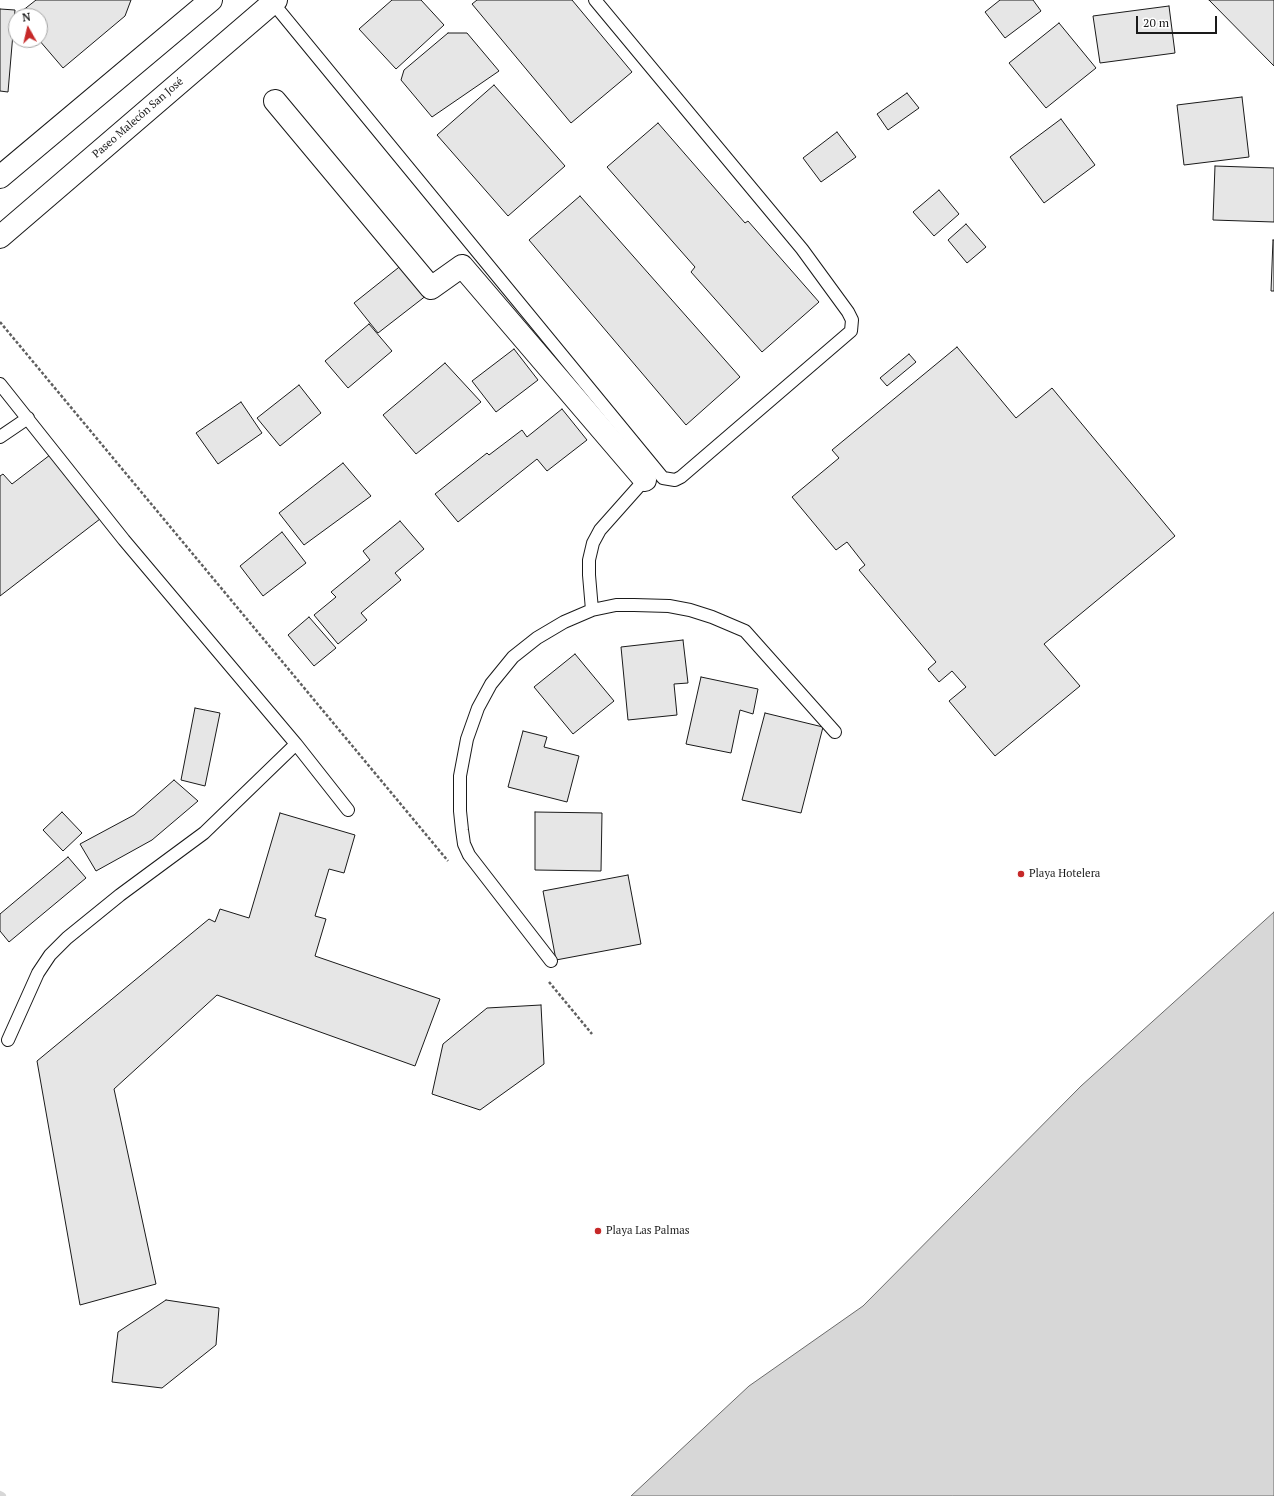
<!DOCTYPE html>
<html>
<head>
<meta charset="utf-8">
<style>
  body { margin:0 }
  #map { position:relative; width:1274px; height:1496px; overflow:hidden; background:#fff; font-family:"PT Serif",serif }
  canvas { display:block }
  .north { position:absolute; left:8px; top:8px; width:40px; height:40px; box-sizing:border-box; background:#fff; border:1px solid #a3a3a3; border-radius:50%; rotate:352deg; font-size:11px; font-weight:700; line-height:16px; text-align:center; color:#1a1a1a }
  .north::after { content:''; display:block; margin:auto; width:14px; height:18px; background:#c62828; clip-path:polygon(50% 0,100% 100%,50% 72%,0 100%) }
  .scale { position:absolute; left:1136px; top:16px; width:81px; height:18px; box-sizing:border-box; border:2px solid #1a1a1a; border-top:0; padding-left:5px; font-size:12px; line-height:14px; white-space:nowrap; color:#1a1a1a; -webkit-text-stroke:3px #fff; paint-order:stroke }
</style>
</head>
<body>
<div id="map">
<canvas width="1274" height="1496"></canvas>
<div class="north">N</div>
<div class="scale">20 m</div>
</div>
<script>
const g = document.querySelector('canvas').getContext('2d');
g.lineJoin = 'round';
function fill(path, color) {
  g.fillStyle = color;
  g.fill(path, 'evenodd');
}
function toPath(rows) {
  const path = new Path2D();
  for (const r of rows) {
    path.moveTo(r[0], r[1]);
    for (let i = 2; i < r.length; i += 2) path.lineTo(r[i], r[i + 1]);
  }
  return path;
}
function strokePath(path, color, width, dash) {
  g.strokeStyle = color;
  g.lineWidth = width;
  g.lineCap = dash ? 'butt' : 'round';
  g.setLineDash(dash || []);
  g.stroke(path);
}
function drawText(font, color, halo, rows, align = 'center') {
  g.font = font + ' "PT Serif",serif';
  g.lineWidth = 3;
  g.setLineDash([]);
  g.textBaseline = 'middle';
  g.strokeStyle = halo;
  g.fillStyle = color;
  for (const [text, x, y, turn = 0] of rows) {
    g.save();
    g.translate(x, y);
    g.rotate((+turn || 0) * Math.PI / 180);
    g.textAlign = isNaN(turn) ? turn : align;
    if (halo) g.strokeText(text, 0, 0);
    g.fillText(text, 0, 0);
    g.restore();
  }
}
const water = toPath([
  [1274,912,1274,1496,631,1496,749,1386,863,1306,1081,1086,1274,912]
]);
fill(water, '#d7d7d7');
strokePath(water, '#6a6a6a', 1);
strokePath(toPath([
  [0,1495,2,1496]
]), '#d7d7d7', 8);
const building = toPath([
  [36,0,131,0,125,16,63,68,39,40,40,40,40,16,18,16,17,15,36,0],
  [392,0,421,0,444,25,396,69,359,29,392,0],
  [477,0,572,0,632,72,571,123,472,4,477,0],
  [1000,0,1033,0,1041,11,1005,38,985,12,1000,0],
  [1209,0,1274,0,1274,66,1209,0],
  [1169,6,1175,53,1100,63,1093,16,1169,6],
  [0,9,15,10,8,92,0,91,0,9],
  [1059,23,1096,68,1046,108,1009,63,1059,23],
  [448,33,467,33,499,71,432,117,401,80,404,70,448,33],
  [494,85,565,166,508,216,437,135,494,85],
  [907,93,919,108,888,130,877,114,907,93],
  [1242,97,1249,157,1184,165,1177,105,1242,97],
  [1061,119,1095,165,1044,203,1010,157,1061,119],
  [658,123,745,223,748,221,819,302,762,352,691,272,695,267,607,167,658,123],
  [837,132,856,157,821,182,803,158,837,132],
  [1215,166,1274,168,1274,222,1213,220,1215,166],
  [939,190,959,214,934,236,913,212,939,190],
  [580,196,740,377,686,425,529,240,580,196],
  [966,224,986,247,967,263,948,240,966,224],
  [1273,240,1274,240,1274,291,1271,291,1273,240],
  [403,264,427,295,378,333,354,303,403,264],
  [369,324,392,351,348,388,325,361,369,324],
  [957,347,1016,418,1052,388,1175,536,1044,644,1080,686,995,756,949,701,966,687,952,671,939,682,928,669,936,662,859,570,865,565,847,542,836,550,792,497,839,458,832,450,957,347],
  [514,349,538,380,496,412,472,381,514,349],
  [909,354,916,362,887,386,880,378,909,354],
  [445,363,481,402,416,454,383,415,445,363],
  [299,385,321,413,280,446,257,418,299,385],
  [241,402,262,433,218,464,196,433,241,402],
  [562,409,587,440,547,471,537,459,458,522,435,494,487,453,489,455,522,430,527,437,562,409],
  [50,455,100,519,0,596,0,476,3,474,12,484,50,455],
  [343,463,371,496,304,545,279,513,343,463],
  [400,521,424,549,395,573,401,580,361,613,367,620,338,644,314,615,336,597,331,592,370,560,363,551,400,521],
  [282,532,306,563,263,596,240,566,282,532],
  [309,617,336,648,314,666,288,635,309,617],
  [683,640,688,683,674,684,677,715,628,720,621,647,683,640],
  [575,654,614,701,573,734,534,687,575,654],
  [701,677,758,689,753,714,740,710,731,753,686,744,701,677],
  [195,708,220,713,205,786,181,780,195,708],
  [765,713,823,727,801,813,742,800,765,713],
  [523,731,547,737,544,747,579,756,567,802,508,787,523,731],
  [174,780,198,801,152,840,96,871,80,844,134,815,174,780],
  [62,812,82,833,63,851,43,830,62,812],
  [535,812,602,813,601,871,535,870,535,812],
  [280,813,355,835,344,873,329,869,315,916,326,919,315,956,440,999,415,1066,217,995,114,1089,156,1284,80,1305,37,1061,209,919,215,922,220,909,249,918,280,813],
  [68,857,86,878,9,942,0,931,0,914,68,857],
  [628,875,641,944,556,960,543,891,628,875],
  [541,1005,544,1064,480,1110,432,1094,443,1044,487,1008,541,1005],
  [166,1300,219,1308,216,1345,162,1388,112,1382,118,1332,166,1300]
]);
fill(building, '#e6e6e6');
strokePath(building, '#1a1a1a', 1);
const service = toPath([
  [273,3,663,478,675,480,681,477,851,331,852,320,848,312,802,249,595,0],
  [0,384,124,540,296,744,348,810],
  [0,437,28,418],
  [592,610,589,575,589,560,593,543,600,530,648,476],
  [551,961,469,855,464,844,462,830,460,811,460,776,467,739,478,708,491,684,513,657,537,638,564,622,592,610,616,605,634,605,669,606,690,610,712,617,745,631,835,732],
  [8,1040,38,973,50,955,67,938,120,895,204,833,296,744]
]);
const minor = toPath([
  [275,101,431,288,462,266,645,480]
]);
const tertiary = toPath([
  [0,177,211,0],
  [0,237,276,0]
]);
strokePath(service, '#1a1a1a', 14);
strokePath(minor, '#1a1a1a', 24);
strokePath(tertiary, '#1a1a1a', 24);
strokePath(toPath([
  [0,322,448,861],
  [549,982,592,1034]
]), '#5f5f5f', 2.5, [3, 2]);
strokePath(service, '#fff', 12);
strokePath(minor, '#fff', 22);
strokePath(tertiary, '#fff', 22);
for (const [x, y, r, color] of [
  [1021,874,4,"#c62828"],
  [598,1231,4,"#c62828"]
]) {
  const dot = new Path2D();
  dot.arc(x, y, r, 0, 2 * Math.PI);
  g.fillStyle = color;
  g.fill(dot);
  strokePath(dot, '#fff', 1.5);
}
drawText('11px', '#1a1a1a', '#fff', [
  ["Paseo Malecón San José",138,118,-41]
]);
drawText('11px', '#1a1a1a', '#fff', [
  ["Playa Hotelera",1029,874],
  ["Playa Las Palmas",606,1231]
], 'left');
</script>
</body>
</html>
